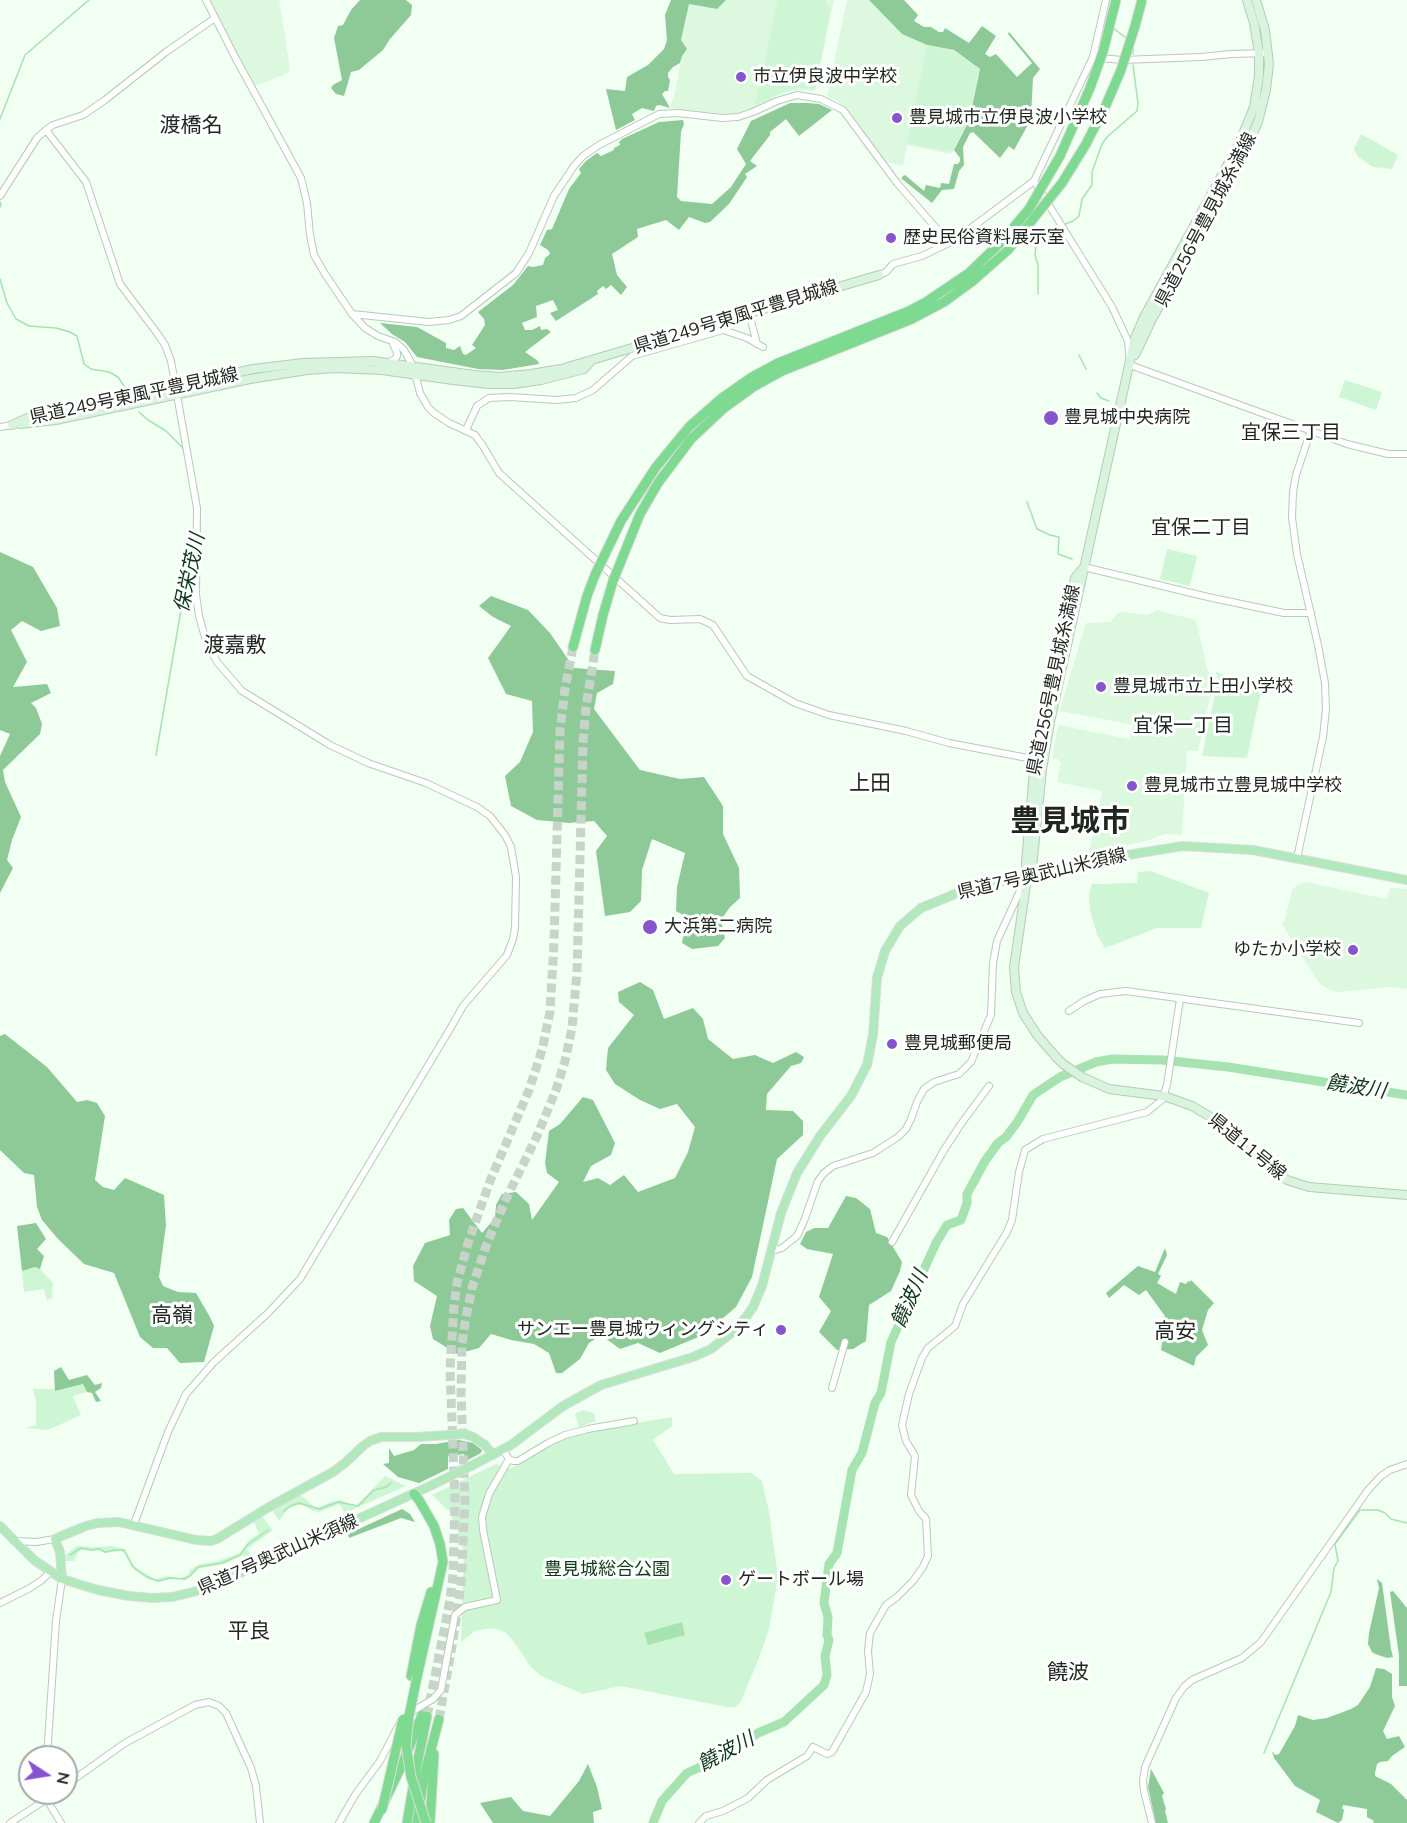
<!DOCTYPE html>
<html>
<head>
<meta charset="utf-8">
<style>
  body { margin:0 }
  #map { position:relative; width:1407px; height:1823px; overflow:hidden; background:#f2fff3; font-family:Mulish,sans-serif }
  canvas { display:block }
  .north { position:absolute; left:18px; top:1745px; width:60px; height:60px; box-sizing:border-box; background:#fff; border:2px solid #a5a8a5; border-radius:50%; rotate:102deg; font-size:16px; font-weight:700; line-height:24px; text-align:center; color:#1e261f }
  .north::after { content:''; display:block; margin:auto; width:21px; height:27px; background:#8655ce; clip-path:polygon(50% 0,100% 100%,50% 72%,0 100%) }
</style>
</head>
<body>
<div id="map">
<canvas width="1407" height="1823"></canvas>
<div class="north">N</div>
</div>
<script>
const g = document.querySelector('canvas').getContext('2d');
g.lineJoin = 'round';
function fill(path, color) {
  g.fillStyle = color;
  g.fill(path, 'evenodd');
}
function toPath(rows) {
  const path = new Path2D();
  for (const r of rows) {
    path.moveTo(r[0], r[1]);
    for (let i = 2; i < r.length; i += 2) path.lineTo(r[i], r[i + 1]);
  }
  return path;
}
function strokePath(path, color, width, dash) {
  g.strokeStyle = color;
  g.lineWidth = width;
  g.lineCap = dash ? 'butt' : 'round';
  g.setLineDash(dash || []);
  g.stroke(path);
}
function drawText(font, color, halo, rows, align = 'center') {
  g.font = font + ' Mulish,"Noto Sans JP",sans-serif';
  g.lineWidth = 6;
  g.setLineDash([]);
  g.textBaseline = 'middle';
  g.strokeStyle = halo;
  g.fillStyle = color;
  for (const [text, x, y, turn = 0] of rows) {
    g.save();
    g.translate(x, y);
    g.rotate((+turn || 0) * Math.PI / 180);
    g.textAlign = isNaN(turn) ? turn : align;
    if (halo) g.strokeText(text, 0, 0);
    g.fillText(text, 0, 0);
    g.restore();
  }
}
fill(toPath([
  [210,0,279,0,290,68,289,71,286,74,253,87],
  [726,0,834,0,815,91,798,90,784,93,751,109,737,114,724,114,670,108,675,92,682,56,681,41,689,4,716,9],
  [847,0,869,0,902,34,927,45,954,50,980,69,969,121,951,154,907,145,903,166,884,161,850,112,838,101,827,96],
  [1157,610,1196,620,1212,689,1198,751,1187,751,1182,835,1165,834,1146,841,1089,854,1102,791,1057,782,1061,763,1058,759,1052,758,1058,725,1129,739,1133,725,1060,711,1063,699,1086,623,1110,622,1118,613,1122,612,1148,615],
  [1305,882,1387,899,1390,888,1407,889,1407,989,1391,987,1337,992,1330,990,1319,983,1282,924,1285,919,1292,890,1296,886]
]), '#dcf8df');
fill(toPath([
  [778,0,825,0,830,10,815,89,798,88,784,91,755,105],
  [927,46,953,51,979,69,968,121,952,152,907,143],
  [1361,134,1398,155,1392,169,1373,167,1358,157,1354,149],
  [1345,380,1382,392,1376,410,1339,397],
  [1167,549,1197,556,1190,586,1160,579],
  [1216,672,1259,687,1261,691,1247,758,1202,756,1217,684,1219,683],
  [1151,871,1209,893,1201,928,1157,928,1105,948,1097,934,1090,911,1089,894,1092,884,1137,883,1138,872],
  [35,1267,40,1269,53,1283,52,1298,47,1300,44,1289,24,1292,22,1271],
  [83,1384,87,1392,73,1396,81,1415,48,1430,26,1428,36,1425,36,1401,33,1389,55,1389,55,1391],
  [583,1410,594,1413,596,1421,579,1427,575,1414],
  [672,1417,672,1426,653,1440,674,1474,751,1473,762,1481,769,1512,778,1577,769,1629,759,1658,741,1701,735,1707,727,1707,621,1686,583,1694,541,1676,531,1667,514,1642,506,1633,500,1630,491,1628,475,1631,461,1642,464,1552,457,1528,449,1511,432,1495,496,1464,510,1469,566,1437,600,1429],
  [385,1476,406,1486,345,1513,339,1504,320,1512,313,1511,303,1505,298,1505,288,1509,279,1521,273,1512,273,1509,298,1495,303,1497,315,1507,320,1507,330,1502,341,1500,356,1506],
  [262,1516,273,1530,247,1549,252,1557,246,1561,243,1555,224,1564,200,1568,186,1580,170,1579,158,1582,146,1578,134,1570,126,1554,121,1551,105,1553,99,1550,91,1551,84,1550,79,1551,74,1561,65,1561,65,1555,77,1546,98,1547,112,1546,125,1549,135,1567,155,1579,167,1576,180,1578,188,1575,190,1570,200,1564,218,1561,240,1553,250,1539,259,1534,254,1521]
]), '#cef5d4');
fill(toPath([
  [360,0,406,0,412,5,411,15,390,39,383,50,359,70,351,72,344,96,336,94,331,88,333,85,342,80,334,38,338,26,343,25,351,10],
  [671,0,726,0,717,9,689,4,681,40,687,49,682,56,680,63,673,67,668,73,668,77,670,80,668,91,665,91,662,94,670,108,659,105,656,106,654,111,642,108,632,114,635,120,616,130,606,89,625,91,627,77,648,65,664,49,667,40,665,15],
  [869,0,904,0,918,15,914,21,924,27,931,27,939,32,943,32,945,28,969,43,982,26,996,36,985,54,990,57,996,54,1017,77,1032,63,1008,34,1009,32,1040,69,1033,78,1031,116,1029,123,1014,150,1009,146,1000,158,973,132,970,133,963,147,964,165,959,171,954,189,942,190,932,203,902,179,902,177,905,175,924,191,926,185,940,188,941,183,949,184,954,164,958,164,960,161,960,158,954,150,969,121,980,69,954,50,927,45,902,34],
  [790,103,807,103,819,104,832,110,799,136,786,119,770,132,770,135,750,161,757,166,745,174,747,177,729,204,710,222,705,223,689,217,679,230,666,220,637,229,638,237,612,254,617,275,627,287,621,295,611,285,606,289,603,286,597,291,598,294,556,321,550,313,558,310,553,300,536,306,537,317,522,323,525,330,532,330,540,326,541,330,547,329,551,332,525,352,538,361,539,364,503,370,478,369,417,357,405,342,392,334,380,323,417,327,446,343,446,348,454,350,460,346,463,354,466,355,476,348,472,345,485,325,484,319,478,312,513,285,528,266,533,267,543,265,545,258,549,255,550,253,548,250,540,245,547,230,552,229,569,189,581,173,579,169,586,161,597,153,601,156,614,150,614,148,620,145,619,142,622,139,659,122,683,120,684,124,681,132,677,197,681,201,712,204,731,187,746,164,737,149,751,121],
  [0,552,33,567,57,608,60,626,41,631,22,621,11,630,27,662,13,687,47,684,51,693,31,703,36,708,42,724,40,734,3,770,5,782,21,817,12,840,7,860,13,868,0,893,0,756,10,734,0,730],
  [491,596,528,610,550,633,574,668,615,671,613,684,597,693,594,709,640,770,680,779,704,777,723,806,723,834,739,868,740,898,730,907,721,920,725,938,718,946,692,949,682,943,687,917,676,911,677,887,685,853,652,839,642,870,641,901,630,912,605,916,596,851,607,836,594,821,569,823,537,820,511,806,505,776,520,762,533,732,532,701,506,694,488,658,511,626,493,617,479,606],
  [640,982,653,990,664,1019,693,1008,703,1019,708,1039,733,1059,755,1055,773,1063,796,1052,804,1057,801,1063,791,1066,767,1094,766,1110,793,1111,803,1121,803,1135,777,1159,752,1277,736,1307,703,1335,660,1353,638,1343,620,1349,601,1335,589,1343,580,1359,562,1373,556,1373,549,1353,534,1344,511,1340,491,1334,479,1348,457,1354,433,1339,430,1326,437,1296,414,1281,413,1266,425,1243,450,1235,449,1220,456,1209,463,1208,482,1233,495,1218,496,1205,502,1194,516,1192,529,1204,532,1220,559,1182,547,1173,545,1163,549,1131,560,1124,583,1097,593,1100,615,1143,611,1155,591,1166,583,1182,598,1178,610,1185,624,1175,638,1192,675,1178,688,1152,695,1127,677,1104,660,1109,640,1100,615,1084,606,1070,608,1048,634,1015,619,1002,618,992],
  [5,1034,47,1067,77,1102,87,1100,97,1103,105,1116,95,1180,103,1187,114,1190,125,1178,164,1195,166,1225,159,1277,163,1286,178,1292,196,1293,210,1317,214,1326,204,1362,180,1363,167,1348,153,1348,140,1337,114,1273,84,1264,58,1239,42,1220,37,1207,34,1175,24,1173,0,1150,0,1036],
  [846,1196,856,1198,870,1209,876,1233,887,1237,902,1262,900,1271,891,1291,869,1305,866,1341,853,1349,837,1350,819,1332,831,1311,819,1297,833,1254,807,1249,800,1244,806,1232,814,1228,828,1228],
  [36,1223,46,1239,37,1249,44,1256,40,1269,35,1267,22,1271,17,1226],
  [1165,1248,1167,1255,1158,1274,1161,1276,1157,1283,1176,1294,1180,1282,1186,1284,1188,1281,1190,1282,1191,1280,1214,1303,1208,1310,1202,1330,1208,1345,1196,1357,1194,1366,1161,1350,1163,1337,1159,1329,1166,1324,1163,1319,1165,1316,1146,1290,1139,1295,1124,1285,1109,1298,1106,1293,1138,1266,1155,1272],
  [61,1367,69,1380,87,1375,95,1385,102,1383,101,1388,95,1392,101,1401,96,1402,92,1393,87,1392,83,1384,55,1391,54,1371],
  [459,1440,473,1443,482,1450,481,1453,466,1461,464,1454,448,1456,448,1469,419,1483,398,1477,383,1464,389,1463,389,1448,394,1456,414,1450,421,1444,436,1444],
  [402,1509,410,1514,415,1522,401,1518,349,1538,348,1534],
  [1377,1579,1382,1583,1391,1649,1393,1657,1387,1658,1375,1654,1372,1652,1368,1644,1369,1633,1379,1588],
  [1393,1591,1407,1608,1407,1686,1399,1686,1399,1656,1390,1592],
  [1376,1668,1384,1669,1392,1674,1392,1697,1395,1706,1383,1731,1387,1739,1399,1736,1405,1747,1392,1756,1388,1761,1380,1762,1377,1764,1375,1773,1375,1776,1391,1784,1407,1800,1407,1823,1373,1823,1374,1821,1367,1817,1367,1809,1343,1805,1342,1808,1344,1810,1342,1820,1338,1823,1316,1812,1320,1800,1295,1786,1274,1758,1272,1751,1275,1755,1279,1754,1295,1726,1298,1715,1313,1720,1327,1718,1351,1709,1358,1705,1370,1687],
  [588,1764,597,1787,602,1809,593,1812,594,1823,493,1823,480,1803,511,1797,523,1811,550,1816,579,1781],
  [1151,1769,1164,1793,1162,1796,1166,1809,1165,1811,1168,1823,1156,1823,1148,1787]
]), '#8eca98');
fill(toPath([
  [682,1622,685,1635,648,1645,644,1633]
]), '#a6e3b0');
strokePath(toPath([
  [1113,28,1126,38],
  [1133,46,1133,54],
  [0,119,25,55,89,0],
  [0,202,1,204,0,207],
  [1063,225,1073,221,1079,216,1082,199,1092,185,1092,172,1102,144,1107,137,1137,111,1138,103,1133,65],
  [0,279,7,303,16,319,29,326,56,328,70,332,77,336,84,364,91,369,109,372,118,377,126,389],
  [1038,294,1038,265,1035,255,1037,238,1043,231,1059,226],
  [1079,355,1086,369],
  [1097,393,1101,398,1109,401],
  [139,412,148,420,166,431,182,447,185,452],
  [1027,502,1037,529,1050,535,1059,537,1058,554,1072,559],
  [200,543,200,515],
  [156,755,186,581,194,562],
  [284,1511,290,1506,299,1503,319,1509,338,1502,358,1506,374,1490,386,1487,391,1483],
  [70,1555,81,1548,91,1550,99,1549,105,1552,114,1550,124,1550,132,1566,147,1577,158,1581,170,1578,184,1579,190,1576,198,1567,222,1563,240,1555,247,1545,268,1530],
  [1264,1753,1331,1592,1334,1568,1338,1561,1335,1544,1360,1510,1378,1510,1385,1513,1391,1519,1407,1523]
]), '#a6e3b0', 1.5);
strokePath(toPath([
  [653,1823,662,1801,687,1773,731,1753,758,1733,784,1722,824,1685,827,1675,825,1656,829,1640,827,1635,828,1617,824,1603,829,1564,837,1553,852,1470,862,1453,875,1403,881,1393,891,1342,936,1243,947,1225,961,1220,967,1203,967,1194,985,1161,998,1143,1006,1137,1018,1121,1033,1095,1060,1077,1096,1062,1112,1059,1162,1060,1228,1067,1407,1095]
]), '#a6e3b0', 9);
strokePath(toPath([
  [427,1716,450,1600,453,1574,455,1501,450,1370,454,1306,457,1283,468,1243,490,1181,529,1090,542,1050,550,1012,554,943,560,731,565,689,573,647],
  [439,1719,453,1641,461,1585,465,1501,461,1393,462,1343,466,1317,472,1288,486,1246,505,1201,537,1136,556,1090,565,1061,572,1028,577,972,583,743,586,707,595,650]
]), '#c8d4c9', 9, [9, 4.5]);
const tertiary = toPath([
  [206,0,235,57,301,178,307,203,310,235,314,255,325,274,352,314,365,328,378,336,395,342,404,350,413,366,420,393,428,407,434,413,449,423,475,435,483,446,499,473,660,618,670,620,700,619,713,625,747,676,795,703,829,715,906,731,949,743,1038,760],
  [1099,58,1123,60,1201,57,1231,54,1268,53],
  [46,130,86,182,120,284,157,333,165,345,171,361,197,508,196,594,199,616,206,641,217,662,242,691,330,745,368,763,426,783,477,807,490,816,505,835,511,847,516,877,515,928,513,939,507,955,463,1006,450,1029,300,1279,268,1313,214,1362,186,1394,168,1432,134,1524],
  [1034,181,1112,307,1128,341,1130,365,1347,444,1388,454,1407,454],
  [0,196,37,138,46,130,53,125,83,115,105,100,166,52,215,18],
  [879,275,886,272,893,264,922,256,955,240,1034,181,1093,57,1106,0],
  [749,313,757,344],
  [352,314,429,322,449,320,461,316,516,273,529,253,554,196,574,166,583,156,599,145,659,114,678,113,722,118,738,117,753,112,777,101,797,95,821,99,843,110,897,183,949,243],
  [389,362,395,359,397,356,397,353,393,344],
  [0,427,12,425],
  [466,430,477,406,489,398,510,397,557,400,576,398,593,390,632,356,723,330,747,338,763,347],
  [1084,567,1208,597,1284,613,1311,613],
  [1297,858,1323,737,1326,709,1325,683,1318,645,1297,554,1292,518,1293,492,1296,475,1311,430],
  [1069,1011,1084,1001,1100,994,1126,991,1359,1023],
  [892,1242,944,1150,961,1124,989,1086],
  [772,1251,782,1248,797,1236,804,1221,818,1181,824,1173,833,1166,873,1153,898,1137,906,1129,911,1119,917,1102,924,1089,934,1082,959,1074,971,1062,991,1015,993,963,997,941,1025,880],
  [832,1388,845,1342],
  [503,1450,509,1459,513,1461,518,1461,548,1443,565,1435,588,1429,634,1421],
  [14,1541,36,1542,55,1539],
  [0,1603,30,1588,42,1580,50,1572],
  [408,1714,433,1699,441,1690,455,1615,465,1607,497,1600,483,1530,482,1517,489,1494,509,1459],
  [47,1757,56,1621,62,1579],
  [66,1785,125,1743,195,1705,209,1702,219,1706,226,1713,251,1768,256,1786,260,1823],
  [46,1793,47,1800,61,1823],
  [10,1823,56,1793],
  [339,1823,355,1795,380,1761,401,1721],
  [699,1823,706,1816,723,1811,748,1798,767,1780,807,1756,813,1747,827,1754,832,1752,866,1692,870,1674,868,1651,870,1633,886,1605,897,1597,913,1581,923,1567,928,1556,926,1519,919,1511,911,1495,915,1456,906,1441,902,1425,909,1394,922,1358,928,1348,955,1326,963,1304,1007,1232,1012,1220,1019,1172,1025,1150,1043,1139,1147,1112,1162,1100,1167,1085,1180,999],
  [1152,1823,1144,1791,1143,1781,1145,1767,1176,1698,1184,1687,1192,1680,1242,1658,1261,1642,1368,1490,1381,1476,1390,1470,1407,1464]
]);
const secondary = toPath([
  [1135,355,1152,319,1234,174,1258,122,1266,90,1269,64,1265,30,1256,0],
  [20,424,56,420,250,379,307,370,336,368,382,370,453,380,489,384,514,384,541,380,584,369,592,360],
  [12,425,34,415,57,412,253,369,303,363,373,361,474,375,500,377,531,374,561,369,879,275],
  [1083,568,1075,578,1045,705,1035,759,1026,863,1027,876,1025,892,1014,967,1016,992,1023,1013,1037,1035,1056,1057,1063,1064,1082,1077,1109,1089,1164,1096,1192,1106,1221,1123,1274,1171,1287,1180,1309,1187,1407,1195],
  [1027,876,1032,868,1042,770,1050,722,1135,338,1144,317,1239,144,1254,107,1259,76,1259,53,1254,23,1247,0]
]);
const primary = toPath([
  [471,1466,511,1445,563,1406,601,1385,693,1357,711,1349,734,1331,747,1316,753,1307,762,1286,781,1213,797,1173,820,1136,851,1096,867,1065,873,1035,877,978,885,951,900,926,921,908,960,892,998,882,1121,856,1183,846,1253,850,1407,880],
  [0,1526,34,1560,62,1579,98,1590,129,1596,152,1598,172,1597,193,1592,214,1585,430,1486],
  [62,1579,60,1552,55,1539,59,1537,86,1526,98,1523,119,1522,196,1540,211,1541,217,1539,269,1507,333,1472,345,1463,363,1446,370,1441,381,1437,416,1437,465,1434,473,1437,485,1445,493,1455]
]);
const motorway = toPath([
  [573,647,587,596,595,575],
  [595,650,603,615,613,581],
  [414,1494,419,1500,434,1526,440,1544,443,1562,417,1677],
  [411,1676,421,1625,431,1592],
  [374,1823,402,1765,422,1715],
  [407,1823,416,1769,427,1716],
  [417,1823,424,1776,439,1719],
  [430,1823,434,1754]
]);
strokePath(tertiary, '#b6cbb9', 8);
strokePath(secondary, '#b6cbb9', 10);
strokePath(primary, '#dbdcdb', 10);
strokePath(motorway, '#dbdcdb', 11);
strokePath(tertiary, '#fff', 6);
strokePath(secondary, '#d8f4de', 8);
strokePath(primary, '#b1e9bc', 8);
strokePath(motorway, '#7dda90', 9);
const primaryBridge = toPath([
  [430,1486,471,1466]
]);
const motorwayBridge = toPath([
  [595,575,621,521,656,467,689,427,722,398,752,377,778,363,909,311,926,302,969,273,1001,242,1029,209,1060,156,1090,88,1103,52,1116,0],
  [613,581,640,514,658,483,691,439,724,408,753,387,782,371,912,319,944,302,974,280,1008,250,1062,183,1086,144,1106,105,1121,70,1135,26,1142,0],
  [417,1677,409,1716,406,1745,411,1777,426,1823],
  [382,1810,403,1719]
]);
strokePath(primaryBridge, '#dbdcdb', 10, []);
strokePath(motorwayBridge, '#dbdcdb', 11, []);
strokePath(primaryBridge, '#b1e9bc', 8);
strokePath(motorwayBridge, '#7dda90', 9);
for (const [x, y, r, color] of [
  [741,77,6,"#8655ce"],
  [897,118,6,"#8655ce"],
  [891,238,6,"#8655ce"],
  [1051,418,8,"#8655ce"],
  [1101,687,6,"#8655ce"],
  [1132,786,6,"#8655ce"],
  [650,927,8,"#8655ce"],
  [1353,950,6,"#8655ce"],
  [892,1044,6,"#8655ce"],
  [781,1330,6,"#8655ce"],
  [726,1580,6,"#8655ce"]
]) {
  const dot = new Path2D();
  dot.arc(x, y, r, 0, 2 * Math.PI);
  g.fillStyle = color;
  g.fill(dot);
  strokePath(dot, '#fff', 2);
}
drawText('18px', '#1e261f', '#fff', [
  ["市立伊良波中学校",753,77],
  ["豊見城市立伊良波小学校",909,118],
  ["歴史民俗資料展示室",903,238],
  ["豊見城中央病院",1064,418],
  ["豊見城市立上田小学校",1113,687],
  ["豊見城市立豊見城中学校",1144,786],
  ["大浜第二病院",664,927],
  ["ゆたか小学校",1341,950,"right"],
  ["豊見城郵便局",904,1044],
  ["サンエー豊見城ウィングシティ",769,1330,"right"],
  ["ゲートボール場",738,1580]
], 'left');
drawText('18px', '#1e261f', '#fff', [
  ["県道256号豊見城糸満線",1206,220,-62],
  ["県道249号東風平豊見城線",736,317,-17],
  ["県道249号東風平豊見城線",134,396,-12],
  ["県道256号豊見城糸満線",1054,680,-78],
  ["県道7号奥武山米須線",1042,874,-13],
  ["県道11号線",1247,1147,39],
  ["県道7号奥武山米須線",278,1555,-24]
]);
drawText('18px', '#0e3a1a', '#fff', [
  ["豊見城総合公園",607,1570]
]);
drawText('20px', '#1e261f', '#fff', [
  ["宜保三丁目",1291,433],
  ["宜保二丁目",1201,528],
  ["宜保一丁目",1183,726]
]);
drawText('italic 20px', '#0a3718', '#fff', [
  ["保栄茂川",190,573,-78],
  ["饒波川",1356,1087,9],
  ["饒波川",910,1299,-66],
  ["饒波川",726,1752,-28]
]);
drawText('21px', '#1e261f', '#fff', [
  ["渡橋名",191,126],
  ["渡嘉敷",235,646],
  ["上田",870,784],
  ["高嶺",172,1316],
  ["高安",1175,1332],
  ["平良",249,1632],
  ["饒波",1068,1673]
]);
drawText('bold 30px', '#1e261f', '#fff', [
  ["豊見城市",1070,822]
]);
</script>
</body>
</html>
